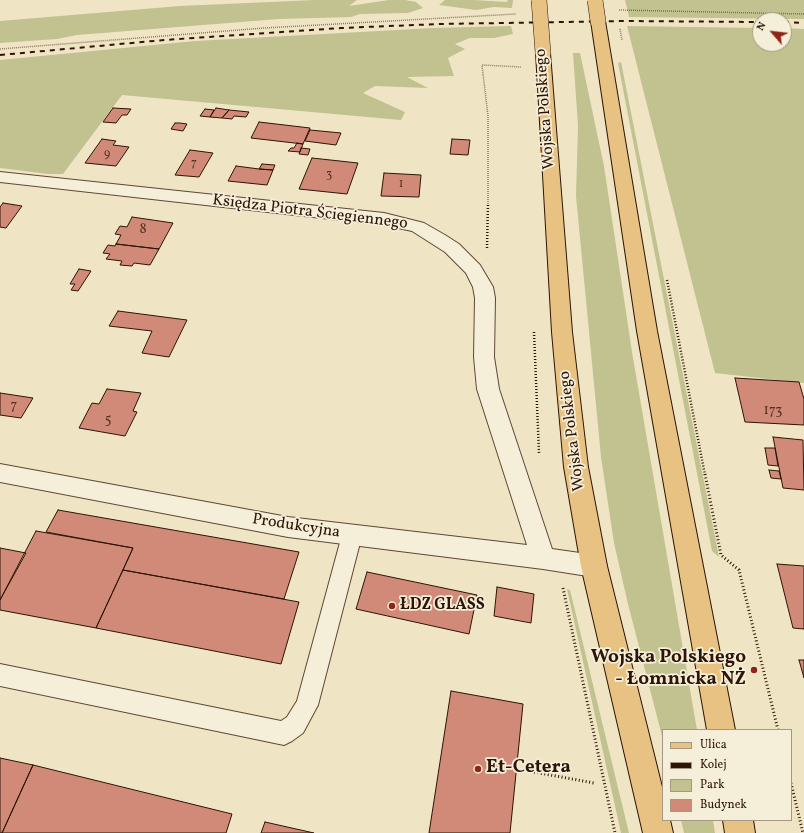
<!DOCTYPE html>
<html>
<head>
<meta charset="utf-8">
<style>
  body { margin:0 }
  #map { position:relative; width:804px; height:833px; overflow:hidden; background:#efe5c4; font-family:Vollkorn,serif }
  canvas { display:block }
  .legend { position:absolute; left:662px; top:729px; width:130px; height:92px; box-sizing:border-box; background:#f5eed9; border:1px solid #a59784; margin:0; padding:5px 7px; list-style:none; font-size:12px; color:#2d1405 }
  .legend li { display:flex; align-items:center; gap:8px; height:20px }
  .legend b { width:20px; border:1px solid #a59784 }
  .north { position:absolute; left:752px; top:12px; width:40px; height:40px; box-sizing:border-box; background:#f5eed9; border:1px solid #a59784; border-radius:50%; rotate:298deg; font-size:11px; font-weight:700; line-height:16px; text-align:center; color:#2d1405 }
  .north::after { content:''; display:block; margin:auto; width:14px; height:18px; background:#8f2418; clip-path:polygon(50% 0,100% 100%,50% 72%,0 100%) }
</style>
</head>
<body>
<div id="map">
<canvas width="804" height="833"></canvas>
<ul class="legend">
<li><b style="height:5px;background:#e8c282"></b>Ulica</li>
<li><b style="height:5px;background:#2d1405"></b>Kolej</li>
<li><b style="height:11px;background:#c1c28f"></b>Park</li>
<li><b style="height:11px;background:#d18a78"></b>Budynek</li>
</ul>
<div class="north">N</div>
</div>
<script>
const g = document.querySelector('canvas').getContext('2d');
g.lineJoin = 'round';
function fill(path, color) {
  g.fillStyle = color;
  g.fill(path, 'evenodd');
}
function toPath(rows) {
  const path = new Path2D();
  for (const r of rows) {
    path.moveTo(r[0], r[1]);
    for (let i = 2; i < r.length; i += 2) path.lineTo(r[i], r[i + 1]);
  }
  return path;
}
function strokePath(path, color, width, dash) {
  g.strokeStyle = color;
  g.lineWidth = width;
  g.lineCap = dash ? 'butt' : 'round';
  g.setLineDash(dash || []);
  g.stroke(path);
}
function drawText(font, color, halo, rows, align = 'center') {
  g.font = font + ' Vollkorn,serif';
  g.lineWidth = 3.5;
  g.setLineDash([]);
  g.textBaseline = 'middle';
  g.strokeStyle = halo;
  g.fillStyle = color;
  for (const [text, x, y, turn = 0] of rows) {
    g.save();
    g.translate(x, y);
    g.rotate((+turn || 0) * Math.PI / 180);
    g.textAlign = isNaN(turn) ? turn : align;
    if (halo) g.strokeText(text, 0, 0);
    g.fillText(text, 0, 0);
    g.restore();
  }
}
fill(toPath([
  [315,0,357,0,349,6,389,0,405,0,416,2,423,8,408,13,360,14,351,17,279,19,77,35,57,39,0,43,0,21,180,6],
  [445,0,474,0,507,2,508,0,513,0,512,8,494,7,476,10,439,5],
  [625,0,804,0,804,19,629,17],
  [511,26,513,34,494,38,470,38,455,44,465,49,448,58,454,76,407,77,428,88,375,86,363,93,405,112,401,120,122,95,63,174,48,174,0,168,0,60,195,41,433,28],
  [627,26,760,28,760,44,784,44,784,28,804,29,804,383,715,373],
  [573,53,580,53,604,166,632,352,697,730,663,730,663,740,628,604,614,543,601,457,576,196,578,126],
  [621,62,719,557,712,551,618,63],
  [567,589,570,590,629,833,621,833],
  [681,820,713,820,715,833,684,833]
]), '#c1c28f');
const building = toPath([
  [113,108,131,109,127,115,122,115,116,123,103,122,113,108],
  [216,108,229,110,222,118,210,117,216,108],
  [205,109,214,110,210,117,200,116,205,109],
  [229,110,249,112,246,117,234,116,232,119,222,118,229,110],
  [259,122,310,128,303,144,251,138,259,122],
  [175,123,180,123,187,124,183,131,171,129,175,123],
  [310,130,341,133,336,145,305,141,310,130],
  [102,139,116,141,113,145,129,147,116,166,85,163,102,139],
  [452,139,470,140,468,155,450,154,452,139],
  [297,143,303,144,300,152,288,151,291,148,294,148,297,143],
  [301,148,310,149,308,155,299,154,301,148],
  [190,150,213,153,199,177,175,175,190,150],
  [312,158,358,163,347,194,299,189,312,158],
  [262,164,275,165,273,170,259,169,262,164],
  [236,166,259,169,273,170,267,185,228,181,236,166],
  [384,173,421,175,419,197,381,196,384,173],
  [3,203,22,206,6,228,0,227,0,207,3,203],
  [132,217,173,223,159,249,116,244,121,235,115,234,120,226,127,227,132,217],
  [116,244,159,249,150,265,134,263,132,266,120,265,122,261,106,259,110,254,103,253,108,245,115,246,116,244],
  [79,269,91,271,78,291,71,290,75,284,70,284,79,269],
  [118,311,187,320,169,357,142,353,152,331,109,326,118,311],
  [735,378,799,382,804,399,804,425,745,422,735,378],
  [107,389,141,393,133,411,137,412,125,436,79,428,92,403,99,404,107,389],
  [0,393,33,398,21,418,0,415,0,393],
  [773,437,803,440,804,490,783,488,773,437],
  [765,448,775,448,778,466,768,465,765,448],
  [769,470,779,471,781,479,771,478,769,470],
  [58,510,299,552,284,599,123,570,133,548,46,532,58,510],
  [36,531,133,548,96,628,0,610,0,600,36,531],
  [0,548,26,553,0,600,0,548],
  [777,564,804,566,804,629,793,628,777,564],
  [123,570,299,602,281,664,96,628,123,570],
  [367,572,477,595,469,634,356,609,367,572],
  [497,587,534,594,531,623,494,616,497,587],
  [799,660,804,660,804,678,799,660],
  [451,691,523,704,510,833,429,833,451,691],
  [0,758,33,765,2,833,0,833,0,758],
  [33,765,232,814,226,833,2,833,33,765],
  [265,822,314,833,261,833,265,822]
]);
fill(building, '#d18a78');
strokePath(building, '#2d1405', 1);
const lane = toPath([
  [352,526,359,529,362,535,318,705,303,733,292,741,284,745,0,686,0,664,281,721,287,717,297,701,342,535,345,529,352,526]
]);
const street = toPath([
  [0,172,384,213,424,223,445,235,459,244,480,265,493,287,495,298,494,357,499,389,552,549,594,555,603,558,607,566,603,574,594,577,543,569,288,537,0,482,0,464,288,517,527,545,477,389,474,357,475,298,473,287,466,273,445,252,412,231,384,225,0,182,0,172]
]);
const primary = toPath([
  [598,17,603,18,605,21,657,331,735,730,707,730,637,331,591,21,593,18,598,17],
  [543,49,548,50,550,53,572,332,588,467,607,566,663,791,663,820,670,820,673,833,643,833,581,566,564,467,552,332,536,53,538,50,543,49],
  [723,820,753,820,755,833,725,833,723,820]
]);
strokePath(lane, '#5e4835', 2);
strokePath(street, '#5e4835', 2);
strokePath(primary, '#2d1405', 2);
strokePath(toPath([
  [619,10,804,14],
  [0,49,264,28,516,14],
  [488,204,488,116,482,65,521,67]
]), '#2d1405', 1.5, [0.5, 1.5]);
strokePath(toPath([
  [487,248,488,203],
  [667,280,705,475],
  [534,332,539,453]
]), '#2d1405', 2.5, [1, 2]);
strokePath(toPath([
  [705,474,721,555,739,570,778,730],
  [563,588,615,833],
  [534,772,594,783],
  [791,783,803,833]
]), '#2d1405', 3, [1, 2.5]);
fill(lane, '#f5eed9');
fill(street, '#f5eed9');
fill(primary, '#e8c282');
strokePath(toPath([
  [784,22,804,23],
  [0,55,164,40,341,28,440,24,626,21,760,22]
]), '#2d1405', 2, [5, 5]);
const primaryBridge = toPath([
  [539,0,543,53],
  [595,0,598,21]
]);
strokePath(primaryBridge, '#2d1405', 16, []);
strokePath(toPath([
  [620,29,622,40]
]), '#2d1405', 1.5, [0.5, 1.5]);
strokePath(primaryBridge, '#e8c282', 15);
for (const [x, y, r, color] of [
  [392,606,4,"#8f2418"],
  [754,670,4,"#8f2418"],
  [478,769,4,"#8f2418"]
]) {
  const dot = new Path2D();
  dot.arc(x, y, r, 0, 2 * Math.PI);
  g.fillStyle = color;
  g.fill(dot);
  strokePath(dot, '#f5eed9', 1.5);
}
drawText('12px', '#563222', null, [
  ["9",107,155],
  ["7",194,164],
  ["3",329,176],
  ["1",401,185]
]);
drawText('14px', '#563222', null, [
  ["8",143,230],
  ["7",14,406],
  ["173",773,411],
  ["5",108,420]
]);
drawText('16px', '#2d1405', '#f5eed9', [
  ["Wojska Polskiego",546,109,-94],
  ["Księdza Piotra Ściegiennego",310,213,7],
  ["Wojska Polskiego",573,431,-97],
  ["Produkcyjna",296,527,9]
]);
drawText('bold 16px', '#2d1405', '#f5eed9', [
  ["ŁDZ GLASS",400,606]
], 'left');
drawText('bold 19px', '#2d1405', '#f5eed9', [
  ["Wojska Polskiego",746,659],
  ["- Łomnicka NŻ",746,681],
  ["Et-Cetera",486,769,"left"]
], 'right');
</script>
</body>
</html>
